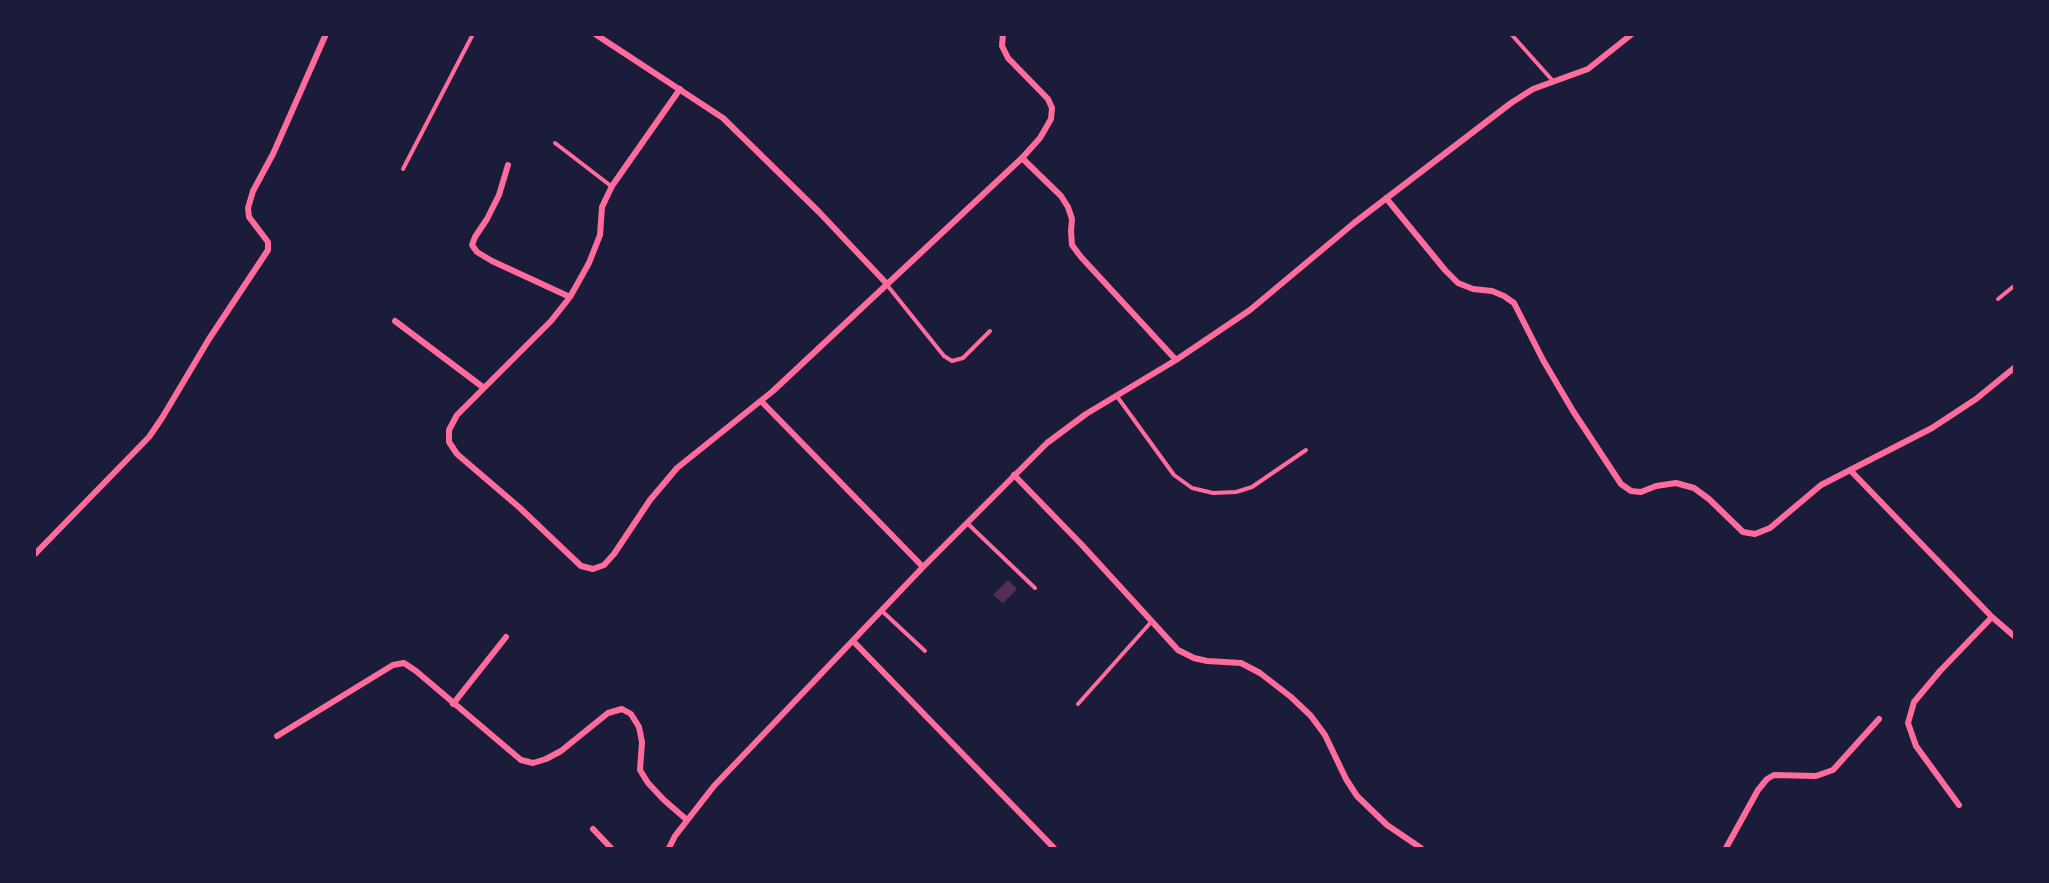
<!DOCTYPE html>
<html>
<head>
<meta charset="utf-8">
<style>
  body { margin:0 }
  #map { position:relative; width:2049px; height:883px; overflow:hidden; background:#1b1b3a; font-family:"Times New Roman",serif }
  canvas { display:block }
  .frame { position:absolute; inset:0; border:36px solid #1b1b3a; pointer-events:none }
</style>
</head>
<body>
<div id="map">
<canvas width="2049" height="883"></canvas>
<div class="frame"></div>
</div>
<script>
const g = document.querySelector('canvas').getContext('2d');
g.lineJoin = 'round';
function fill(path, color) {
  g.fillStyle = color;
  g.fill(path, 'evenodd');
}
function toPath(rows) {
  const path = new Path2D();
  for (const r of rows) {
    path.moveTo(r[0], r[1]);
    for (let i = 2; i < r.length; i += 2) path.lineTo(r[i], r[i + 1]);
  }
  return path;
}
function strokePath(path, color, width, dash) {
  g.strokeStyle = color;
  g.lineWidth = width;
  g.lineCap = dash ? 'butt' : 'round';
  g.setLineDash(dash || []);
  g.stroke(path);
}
fill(toPath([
  [1008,580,1017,589,1003,603,993,595]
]), '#542f53');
strokePath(toPath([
  [1511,34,1553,81],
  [555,143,611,186],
  [403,169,473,34],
  [887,285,944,356,952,361,963,358,990,331],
  [1998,299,2014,286],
  [1116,395,1174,475,1192,488,1213,493,1236,492,1252,487,1306,450],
  [967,523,1035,588],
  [882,611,925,651],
  [1078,704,1152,621]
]), '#ff6b9d', 4);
strokePath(toPath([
  [595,34,723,118,819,212,887,284],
  [680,89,612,186,602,207,600,235,589,263,570,297,551,321,457,415,449,430,449,442,457,454,520,508,581,566,593,569,604,565,614,554,650,500,677,468,773,391,1022,158,1040,138,1051,119,1052,108,1048,99,1008,58,1002,46,1003,34],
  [1022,158,1061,196,1068,207,1072,219,1071,231,1072,245,1081,257,1176,360],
  [508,165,499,195,487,219,475,237,472,245,477,252,492,261,570,297],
  [1386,198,1445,270,1458,283,1473,289,1492,291,1504,296,1514,303,1543,360,1573,411,1621,484,1631,491,1641,492,1656,486,1676,483,1694,488,1709,499,1743,532,1755,534,1770,528,1821,485,1932,428,1976,399,2014,368],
  [395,321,484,388],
  [761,401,923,567],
  [1850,470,1992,617,1940,671,1914,702,1908,723,1916,746,1959,805],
  [1014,475,1082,545,1178,650,1194,658,1207,661,1241,663,1260,673,1291,697,1311,716,1325,735,1346,779,1357,796,1387,825,1421,848],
  [34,555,149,437,162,418,209,339,268,250,268,242,249,217,248,208,253,191,273,154,326,34],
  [1992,617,2014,636],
  [853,641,1054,848],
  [453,704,506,637],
  [277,736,393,665,404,663,416,671,521,760,533,763,546,759,561,751,608,713,622,709,631,714,639,727,642,742,640,770,648,783,664,800,687,820],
  [593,829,611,848],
  [669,848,675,836,714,786,923,567,1047,443,1086,414,1176,360,1250,310,1354,223,1511,103,1533,89,1588,69,1632,34],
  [1726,848,1758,790,1767,779,1774,775,1816,776,1833,770,1879,719]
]), '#ff6b9d', 6);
</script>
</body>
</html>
